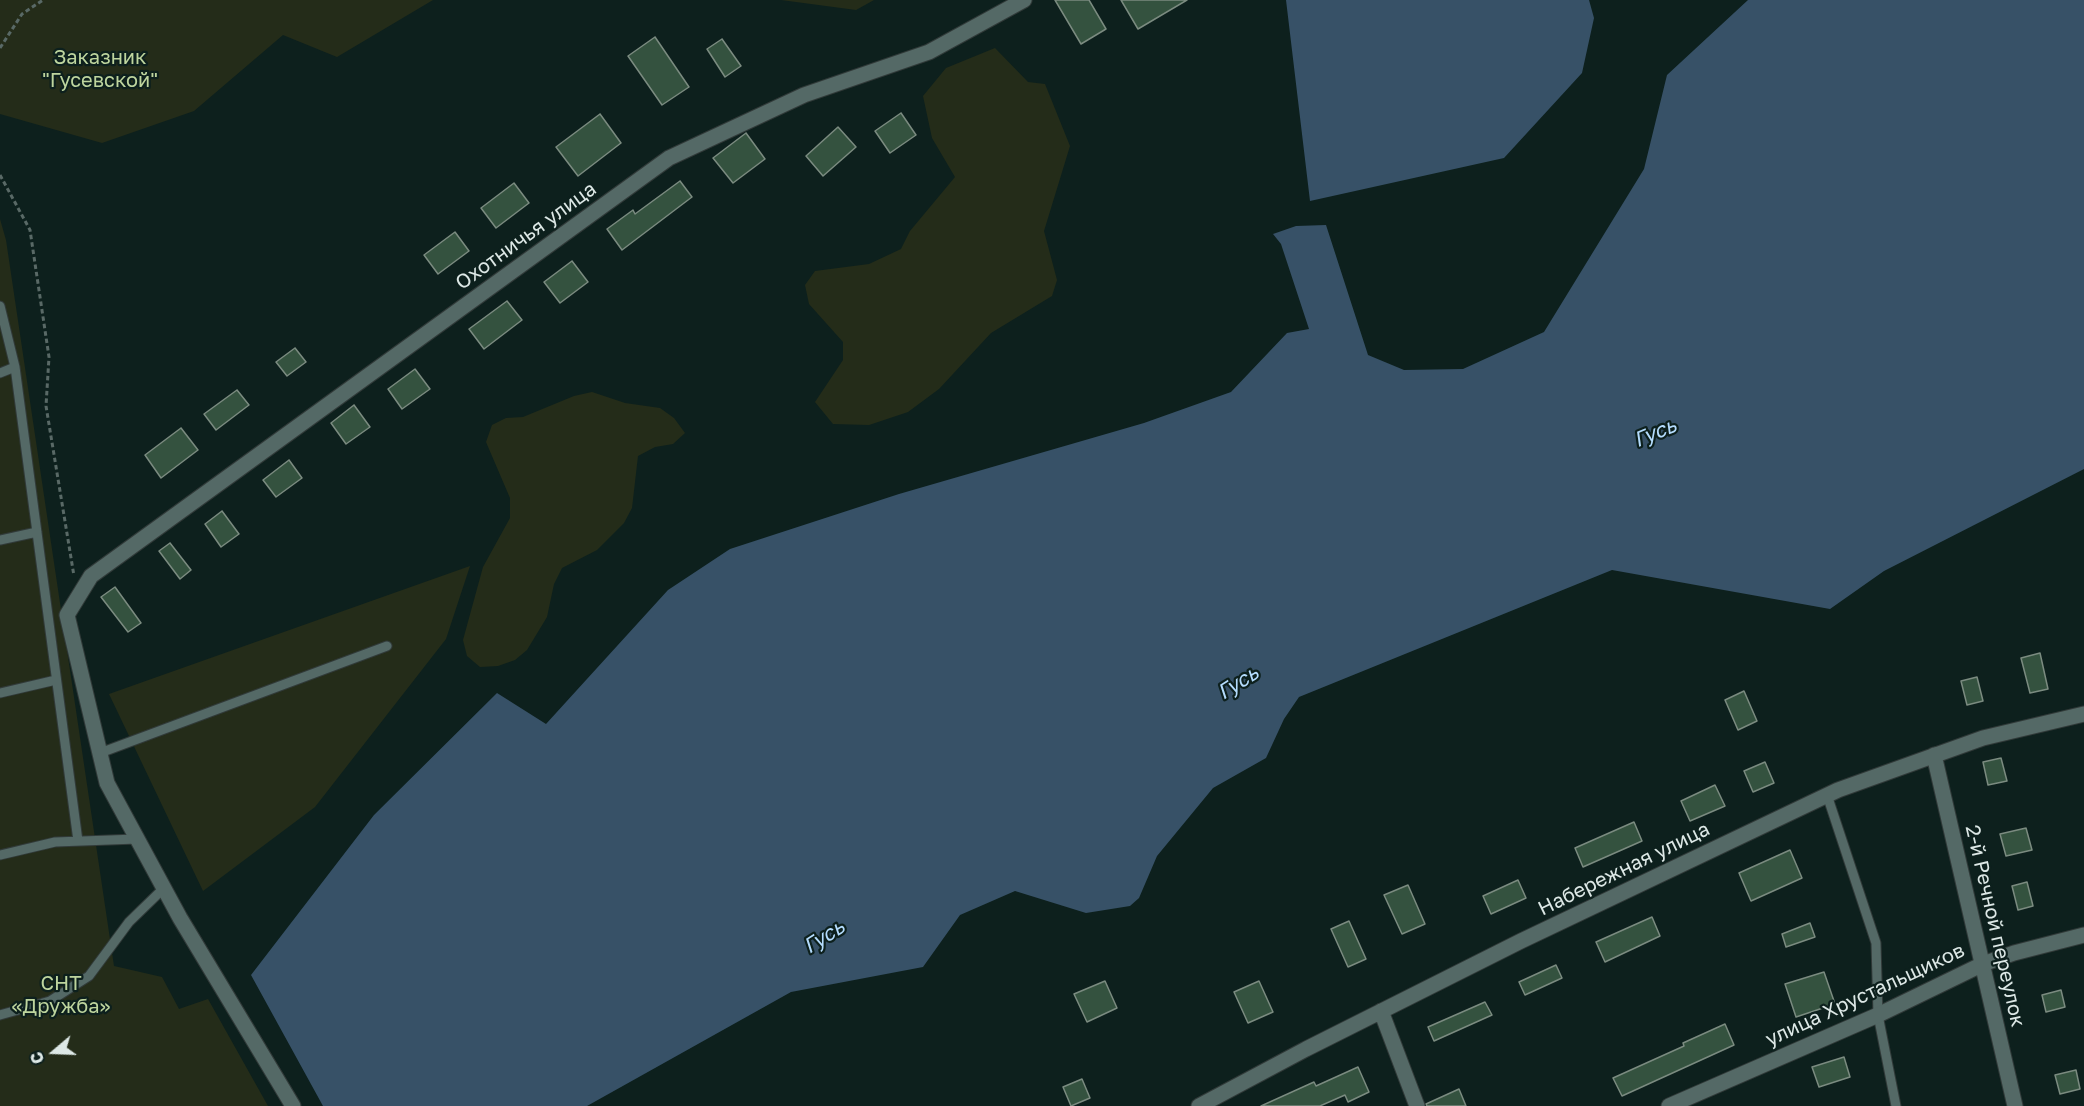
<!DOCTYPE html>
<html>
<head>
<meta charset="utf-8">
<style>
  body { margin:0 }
  #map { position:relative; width:2084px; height:1106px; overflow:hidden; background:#0d201d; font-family:"Golos Text",sans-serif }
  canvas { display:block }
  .north { position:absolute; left:24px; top:1022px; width:60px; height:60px; -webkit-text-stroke:4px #0d201d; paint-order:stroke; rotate:251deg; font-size:16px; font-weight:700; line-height:24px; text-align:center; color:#dde8e6 }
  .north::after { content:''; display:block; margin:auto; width:21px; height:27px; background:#dde8e6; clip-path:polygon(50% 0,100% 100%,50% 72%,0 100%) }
</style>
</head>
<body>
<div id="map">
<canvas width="2084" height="1106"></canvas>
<div class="north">С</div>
</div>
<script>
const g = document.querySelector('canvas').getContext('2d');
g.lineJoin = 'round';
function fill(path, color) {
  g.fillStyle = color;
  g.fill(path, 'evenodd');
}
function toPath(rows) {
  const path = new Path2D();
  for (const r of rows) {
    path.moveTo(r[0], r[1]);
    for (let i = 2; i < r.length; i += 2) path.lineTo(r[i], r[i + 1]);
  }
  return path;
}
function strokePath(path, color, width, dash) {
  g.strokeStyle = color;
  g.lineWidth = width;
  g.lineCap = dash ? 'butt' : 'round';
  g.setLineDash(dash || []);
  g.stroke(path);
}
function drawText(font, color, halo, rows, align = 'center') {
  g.font = font + ' "Golos Text",sans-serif';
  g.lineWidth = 4.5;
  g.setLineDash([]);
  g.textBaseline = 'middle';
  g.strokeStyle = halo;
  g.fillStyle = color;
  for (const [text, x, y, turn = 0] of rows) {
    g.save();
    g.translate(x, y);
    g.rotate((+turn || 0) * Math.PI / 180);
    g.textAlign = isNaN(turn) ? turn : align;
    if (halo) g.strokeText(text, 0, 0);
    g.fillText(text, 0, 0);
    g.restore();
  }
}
fill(toPath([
  [0,0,433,0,337,57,283,35,194,111,102,143,0,114],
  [781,0,874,0,856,10],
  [995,48,1028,82,1045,84,1070,146,1044,231,1057,280,1052,296,991,333,939,389,908,412,869,425,833,424,815,402,843,360,843,342,809,304,805,285,815,271,869,264,901,249,910,231,955,177,932,138,923,96,946,68],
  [0,219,6,240,114,966,162,977,179,1009,208,999,268,1106,0,1106],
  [592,392,625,403,660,408,674,418,685,433,673,444,655,447,638,456,632,508,624,523,597,550,562,568,554,584,547,617,527,650,515,660,498,666,480,667,467,656,463,640,483,567,510,518,510,498,486,442,492,425,506,418,523,417,574,396],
  [470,566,446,639,315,807,203,891,109,694]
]), '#242c19');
fill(toPath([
  [1286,0,1589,0,1594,18,1582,73,1504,158,1310,201],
  [1748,0,2084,0,2084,469,1884,571,1830,609,1612,570,1299,697,1284,719,1266,758,1213,788,1157,856,1139,898,1130,906,1086,913,1015,891,960,915,923,967,791,992,587,1106,323,1106,251,975,374,815,497,693,546,724,668,590,730,549,899,494,1144,423,1231,392,1287,333,1309,329,1281,244,1273,234,1296,226,1326,225,1368,355,1404,370,1463,369,1544,332,1644,169,1667,75]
]), '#375167');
const building = toPath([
  [1055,0,1089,0,1106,29,1081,44,1055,0],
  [1121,0,1187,0,1138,29,1121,0],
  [655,37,689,87,662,105,628,56,655,37],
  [722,39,741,66,725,77,707,49,722,39],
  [901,113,916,135,890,153,875,131,901,113],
  [600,114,621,143,578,176,556,147,600,114],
  [838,127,856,147,823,176,806,156,838,127],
  [746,133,765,159,733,183,713,158,746,133],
  [680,181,692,197,622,250,607,229,633,210,635,214,680,181],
  [514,183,529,203,496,228,481,208,514,183],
  [455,232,469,251,438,274,424,255,455,232],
  [572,261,588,282,560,303,544,282,572,261],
  [507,301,522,320,484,349,469,329,507,301],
  [295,348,306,362,287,376,276,362,295,348],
  [415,369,430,389,402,409,388,389,415,369],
  [237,390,249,405,216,430,204,414,237,390],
  [354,405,370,427,346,444,331,423,354,405],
  [181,428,198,450,161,478,145,455,181,428],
  [289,460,302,478,276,497,263,480,289,460],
  [222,511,239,534,221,547,205,524,222,511],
  [170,543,191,570,180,579,159,551,170,543],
  [115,587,141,623,128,632,101,597,115,587],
  [2040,653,2048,689,2030,693,2021,658,2040,653],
  [1977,677,1983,701,1967,705,1961,681,1977,677],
  [1744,691,1757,721,1738,730,1725,700,1744,691],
  [2001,758,2007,781,1988,785,1983,762,2001,758],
  [1765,762,1774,783,1753,792,1744,771,1765,762],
  [1715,785,1725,806,1690,821,1681,801,1715,785],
  [1634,822,1642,841,1583,867,1575,848,1634,822],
  [2026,828,2032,850,2006,856,2000,834,2026,828],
  [1790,850,1802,878,1751,901,1739,873,1790,850],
  [1518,880,1526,898,1491,914,1483,896,1518,880],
  [2027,882,2033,906,2018,910,2012,886,2027,882],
  [1408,885,1425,924,1402,934,1384,895,1408,885],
  [1652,917,1660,936,1605,962,1596,942,1652,917],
  [1349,921,1366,959,1348,967,1331,929,1349,921],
  [1810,923,1815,937,1786,947,1782,934,1810,923],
  [1556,965,1562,978,1525,995,1519,982,1556,965],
  [1824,972,1835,1004,1796,1017,1785,984,1824,972],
  [1105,981,1117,1008,1087,1022,1074,994,1105,981],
  [1259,981,1273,1012,1248,1023,1234,992,1259,981],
  [2061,990,2065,1007,2046,1012,2042,995,2061,990],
  [1485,1002,1492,1015,1434,1041,1428,1027,1485,1002],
  [1725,1024,1734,1045,1622,1096,1613,1078,1684,1046,1683,1043,1725,1024],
  [1844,1057,1850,1077,1819,1087,1812,1067,1844,1057],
  [1358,1067,1369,1092,1348,1102,1345,1095,1320,1106,1261,1106,1314,1082,1316,1086,1358,1067],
  [2076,1070,2080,1089,2060,1094,2055,1075,2076,1070],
  [1082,1079,1090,1098,1071,1106,1063,1087,1082,1079],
  [1459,1089,1466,1106,1427,1106,1426,1104,1459,1089]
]);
fill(building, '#34523f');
strokePath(building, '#7b8b80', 1.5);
const service = toPath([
  [0,306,15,367,78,841],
  [0,373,15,367],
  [0,540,37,532],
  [0,693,56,680],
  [100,753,387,646],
  [1827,795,1876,943,1878,1015,1896,1106],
  [0,855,55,842,137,839],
  [0,1015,50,1001,89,976,129,922,164,888]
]);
const minor = toPath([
  [1934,755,2015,1106],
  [1381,1011,1417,1106],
  [293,1106,180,918,107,783,67,615,91,576,669,158,804,95,929,52,1024,0],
  [1199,1106,1306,1049,1521,941,1838,790,1983,738,2084,714],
  [1669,1106,1878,1015,1983,964,2014,953,2084,935]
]);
strokePath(service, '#313a39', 11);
strokePath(minor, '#313a39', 17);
strokePath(toPath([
  [0,48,22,14,43,0],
  [0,175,30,230,49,357,46,406,74,576]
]), '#596966', 3, [4.5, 3]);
strokePath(service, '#546966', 9);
strokePath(minor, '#546966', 15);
drawText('20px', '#bed59e', '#0d201d', [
  ["Заказник",100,58],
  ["\"Гусевской\"",100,81],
  ["СНТ",61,984],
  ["«Дружба»",61,1007]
]);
drawText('20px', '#dde8e6', '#0d201d', [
  ["Охотничья улица",526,236,-36],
  ["Набережная улица",1624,869,-26],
  ["2-й Речной переулок",1995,926,77],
  ["улица Хрустальщиков",1865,995,-25]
]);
drawText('italic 21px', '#b4dcfd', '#0d201d', [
  ["Гусь",1655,433,-22],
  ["Гусь",1238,683,-32],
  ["Гусь",824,937,-32]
]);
</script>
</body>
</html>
